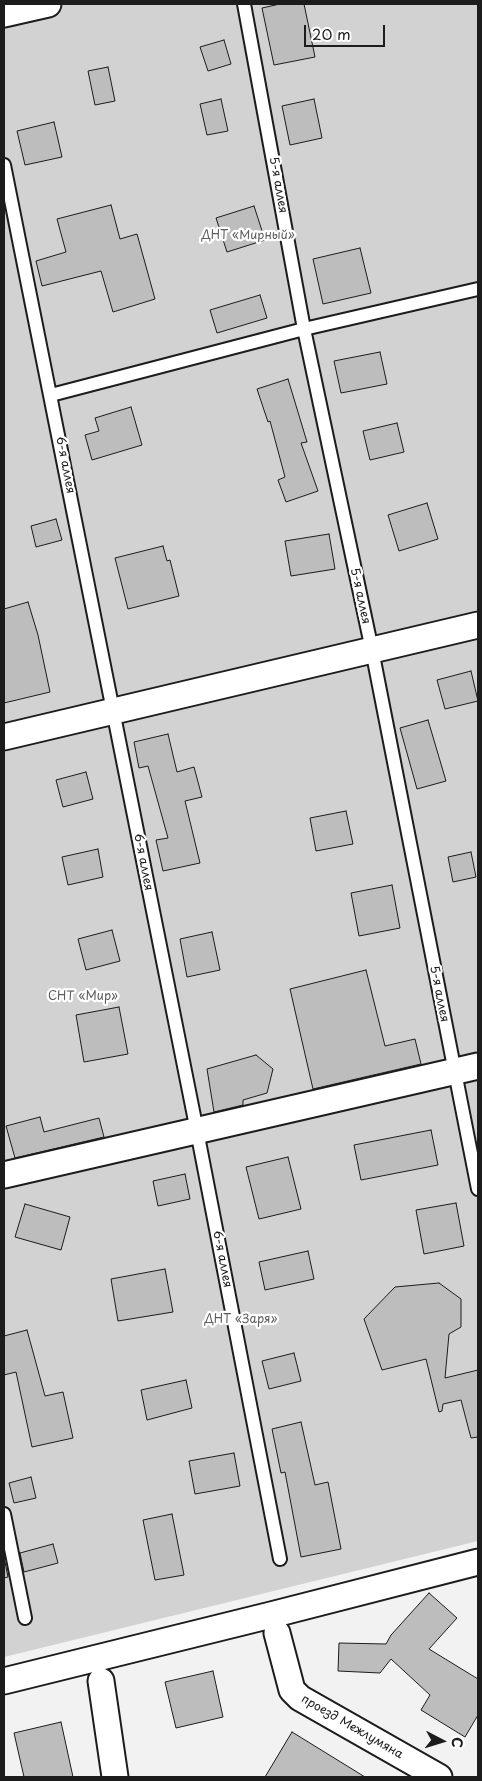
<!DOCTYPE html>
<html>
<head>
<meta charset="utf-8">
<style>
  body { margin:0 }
  #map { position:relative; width:482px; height:1781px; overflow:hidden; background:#f2f2f2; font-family:"Playpen Sans",sans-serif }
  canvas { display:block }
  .frame { position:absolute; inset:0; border:5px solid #1c1c1c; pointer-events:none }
  .north { position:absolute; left:417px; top:1716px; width:50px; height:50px; -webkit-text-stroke:4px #fff; paint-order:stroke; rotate:95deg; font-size:14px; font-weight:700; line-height:20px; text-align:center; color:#1c1c1c }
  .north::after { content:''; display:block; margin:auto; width:18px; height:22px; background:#1c1c1c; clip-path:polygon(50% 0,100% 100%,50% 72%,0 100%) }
  .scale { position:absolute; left:304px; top:25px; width:81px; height:22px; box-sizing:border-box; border:2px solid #1c1c1c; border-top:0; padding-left:6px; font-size:15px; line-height:18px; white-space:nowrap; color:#1c1c1c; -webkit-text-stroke:4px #fff; paint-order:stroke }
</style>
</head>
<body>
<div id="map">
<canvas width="482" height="1781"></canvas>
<div class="frame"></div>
<div class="north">С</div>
<div class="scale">20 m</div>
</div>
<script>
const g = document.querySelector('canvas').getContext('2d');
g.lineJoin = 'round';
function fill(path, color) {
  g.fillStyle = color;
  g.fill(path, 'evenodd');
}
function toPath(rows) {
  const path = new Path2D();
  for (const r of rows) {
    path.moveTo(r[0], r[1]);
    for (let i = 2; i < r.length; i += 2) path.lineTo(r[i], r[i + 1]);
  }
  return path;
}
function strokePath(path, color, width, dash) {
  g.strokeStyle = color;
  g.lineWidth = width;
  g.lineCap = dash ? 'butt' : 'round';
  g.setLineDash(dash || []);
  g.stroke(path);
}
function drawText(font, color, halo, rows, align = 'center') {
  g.font = font + ' "Playpen Sans",sans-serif';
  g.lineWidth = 4.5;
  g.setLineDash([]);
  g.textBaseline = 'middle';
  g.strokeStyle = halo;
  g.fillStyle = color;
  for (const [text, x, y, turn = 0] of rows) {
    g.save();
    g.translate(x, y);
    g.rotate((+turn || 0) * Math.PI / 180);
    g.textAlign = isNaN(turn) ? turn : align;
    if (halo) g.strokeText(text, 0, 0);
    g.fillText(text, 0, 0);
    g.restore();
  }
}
fill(toPath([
  [4,4,478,4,478,1541,4,1657]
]), '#d2d2d2');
const building = toPath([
  [280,4,304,4,315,57,274,65,262,8,280,4],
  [224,40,231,64,208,71,200,47,224,40],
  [108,67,115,101,95,105,88,71,108,67],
  [221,99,228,131,207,135,200,104,221,99],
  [314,99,322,138,290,145,282,106,314,99],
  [54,122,62,157,25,165,17,131,54,122],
  [111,205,120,239,137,234,155,299,113,312,101,271,42,286,36,261,66,252,57,219,111,205],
  [254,206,265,240,227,252,216,218,254,206],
  [360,248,371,293,323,304,313,259,360,248],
  [260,295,267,318,217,333,210,310,260,295],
  [380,352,387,384,341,393,334,361,380,352],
  [288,379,307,442,301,443,318,491,286,502,278,480,285,477,270,421,268,422,257,389,288,379],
  [131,407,142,445,92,460,85,435,99,431,95,418,131,407],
  [397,423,404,452,370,460,363,431,397,423],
  [427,503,438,539,399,551,388,515,427,503],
  [56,519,62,540,36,547,31,526,56,519],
  [329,534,335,569,291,576,285,541,329,534],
  [163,546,167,561,170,560,179,596,128,609,115,558,163,546],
  [28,602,38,635,50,692,4,703,4,609,28,602],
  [471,671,478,701,445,709,437,680,471,671],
  [428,720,446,781,417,789,400,728,428,720],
  [168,734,177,772,194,767,202,797,185,801,200,863,163,871,156,840,168,838,148,766,139,768,134,742,168,734],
  [86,772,93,799,63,807,56,780,86,772],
  [346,811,353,844,316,851,310,818,346,811],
  [98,849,103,877,68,885,62,857,98,849],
  [471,852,476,877,453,882,448,857,471,852],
  [392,885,400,928,359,936,351,893,392,885],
  [112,930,120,961,86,970,78,939,112,930],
  [212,932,220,970,187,977,180,939,212,932],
  [366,970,385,1046,415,1039,421,1064,313,1089,290,989,366,970],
  [119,1007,128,1054,84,1062,76,1015,119,1007],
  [256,1055,273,1069,267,1093,243,1100,243,1105,214,1112,207,1069,256,1055],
  [40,1117,44,1132,99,1118,104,1137,15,1158,6,1126,40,1117],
  [431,1130,438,1165,361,1180,354,1145,431,1130],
  [288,1157,301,1209,259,1219,246,1167,288,1157],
  [185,1174,190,1199,158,1206,153,1181,185,1174],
  [456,1203,464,1246,424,1254,416,1210,456,1203],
  [25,1204,70,1217,61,1250,15,1237,25,1204],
  [308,1251,314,1279,265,1290,259,1262,308,1251],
  [165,1269,173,1312,118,1321,111,1279,165,1269],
  [439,1283,461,1299,461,1327,449,1334,445,1378,478,1370,478,1437,471,1438,461,1400,443,1404,442,1411,439,1412,426,1359,382,1370,364,1319,395,1287,439,1283],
  [27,1330,45,1396,63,1392,73,1438,32,1447,16,1372,4,1375,4,1336,27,1330],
  [294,1353,301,1381,269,1389,262,1361,294,1353],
  [186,1380,192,1408,147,1420,141,1390,186,1380],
  [301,1422,315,1485,328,1482,341,1549,301,1557,285,1472,281,1473,272,1429,301,1422],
  [234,1453,240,1486,195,1494,189,1461,234,1453],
  [31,1477,36,1498,14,1503,9,1483,31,1477],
  [172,1514,184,1575,155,1580,143,1520,172,1514],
  [53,1544,58,1563,24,1572,20,1553,53,1544],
  [4,1557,8,1577,4,1578,4,1557],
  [429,1593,457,1618,429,1649,478,1679,478,1715,465,1737,421,1710,430,1695,391,1659,380,1673,338,1671,339,1643,386,1644,391,1635,429,1593],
  [213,1671,223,1717,176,1728,165,1682,213,1671],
  [61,1722,73,1777,24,1777,14,1733,61,1722],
  [292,1732,365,1777,265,1777,292,1732]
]);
fill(building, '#bdbdbd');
strokePath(building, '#1c1c1c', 1);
const service = toPath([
  [244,4,304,329,372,650,478,1189],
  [4,165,197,1131,280,1559],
  [51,395,304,329,478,289],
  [4,1514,25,1618]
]);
const minor = toPath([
  [4,14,48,4],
  [4,737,478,625],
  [4,1175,478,1066],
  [277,1633,292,1690,300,1698,439,1777],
  [4,1681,271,1615,478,1562],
  [101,1681,115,1777]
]);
strokePath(service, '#1c1c1c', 16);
strokePath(minor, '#1c1c1c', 29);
strokePath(service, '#fff', 12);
strokePath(minor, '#fff', 25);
drawText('12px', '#1c1c1c', '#fff', [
  ["5-я аллея",278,185,80],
  ["6-я аллея",65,465,79],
  ["5-я аллея",360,596,78],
  ["6-я аллея",143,862,79],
  ["5-я аллея",439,994,79],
  ["6-я аллея",222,1259,79],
  ["проезд Межлумяна",352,1727,30]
]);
drawText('12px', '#5c5c5c', '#fff', [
  ["ДНТ «Мирный»",248,236],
  ["СНТ «Мир»",83,997],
  ["ДНТ «Заря»",241,1320]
]);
</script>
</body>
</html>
